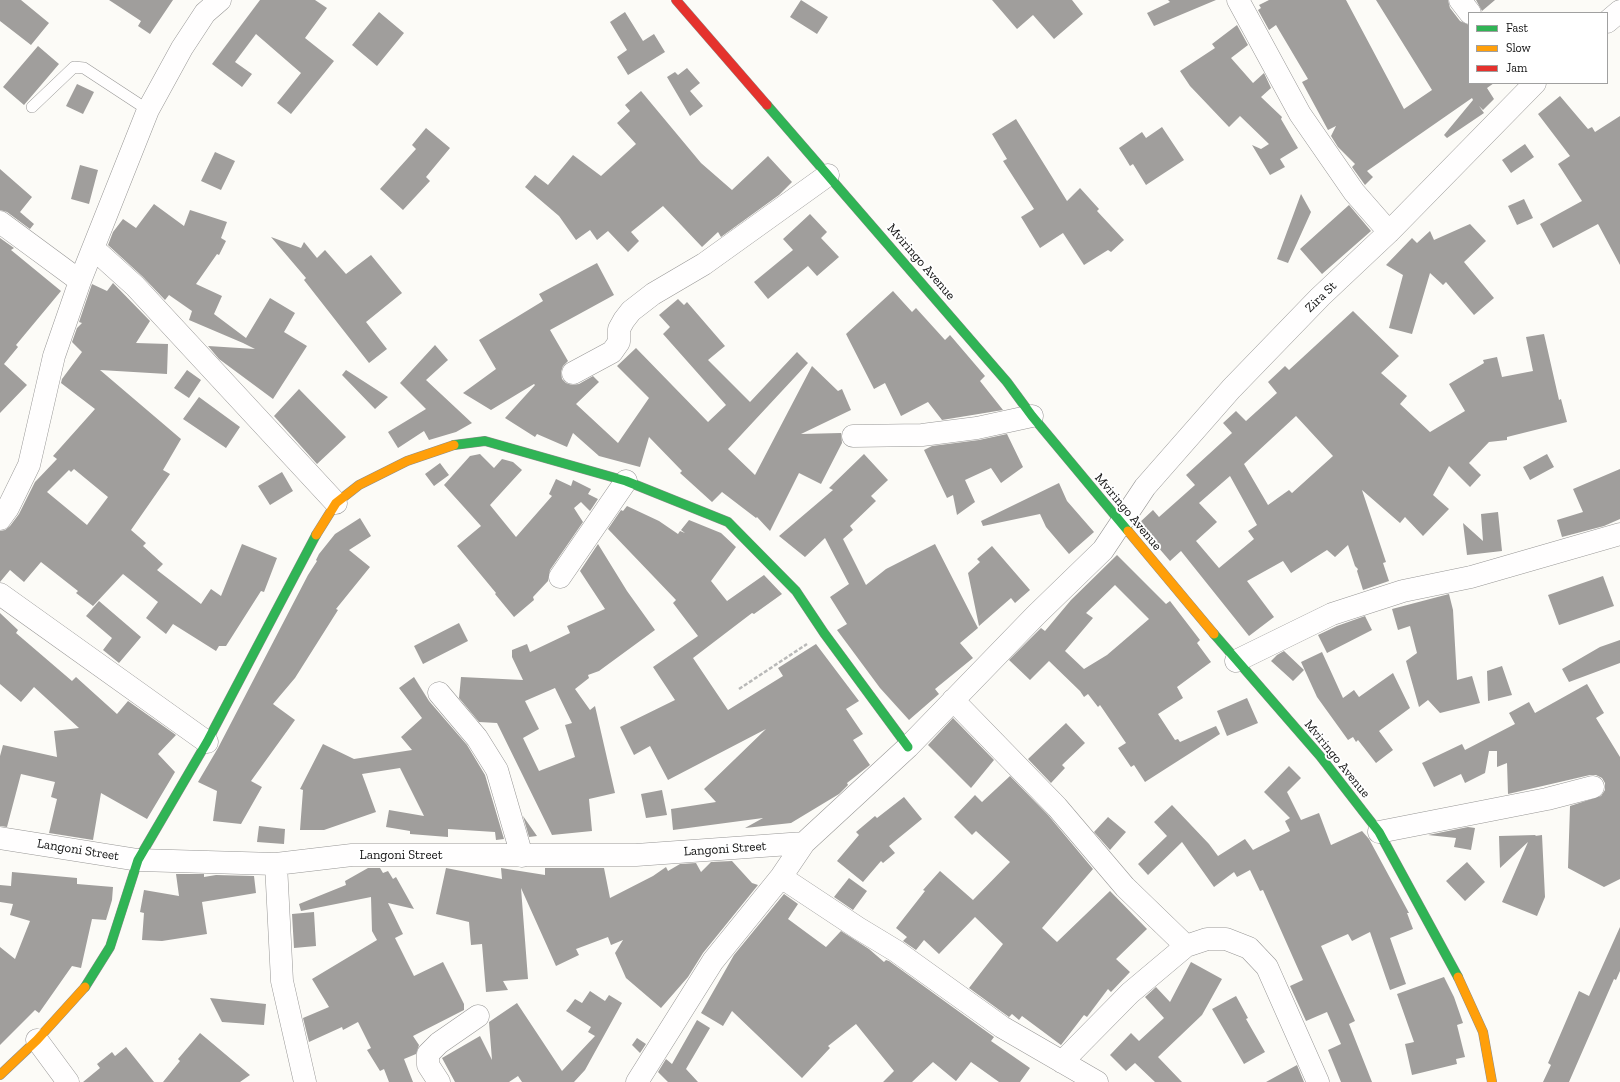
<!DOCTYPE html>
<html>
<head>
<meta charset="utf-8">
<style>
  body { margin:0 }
  #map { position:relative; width:1620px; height:1082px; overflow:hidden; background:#fcfbf7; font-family:"Zilla Slab",serif }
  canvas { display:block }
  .legend { position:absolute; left:1468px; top:12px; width:140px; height:72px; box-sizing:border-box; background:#fff; border:1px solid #a0a0a0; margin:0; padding:5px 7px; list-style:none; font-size:12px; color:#111 }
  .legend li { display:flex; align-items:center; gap:8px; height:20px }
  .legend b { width:20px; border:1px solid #a0a0a0 }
</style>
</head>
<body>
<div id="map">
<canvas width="1620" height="1082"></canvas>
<ul class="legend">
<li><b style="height:5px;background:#30b455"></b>Fast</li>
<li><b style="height:5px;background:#ff9f0a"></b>Slow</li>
<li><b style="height:5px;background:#e5322d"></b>Jam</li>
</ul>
</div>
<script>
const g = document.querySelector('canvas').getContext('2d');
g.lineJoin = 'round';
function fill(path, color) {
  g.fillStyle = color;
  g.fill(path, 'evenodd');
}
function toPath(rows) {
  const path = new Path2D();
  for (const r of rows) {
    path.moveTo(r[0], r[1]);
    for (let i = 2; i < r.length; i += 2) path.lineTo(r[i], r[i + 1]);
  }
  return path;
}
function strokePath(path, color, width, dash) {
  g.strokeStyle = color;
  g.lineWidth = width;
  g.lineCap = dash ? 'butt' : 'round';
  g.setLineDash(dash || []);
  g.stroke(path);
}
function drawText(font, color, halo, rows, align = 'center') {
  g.font = font + ' "Zilla Slab",serif';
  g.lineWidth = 4;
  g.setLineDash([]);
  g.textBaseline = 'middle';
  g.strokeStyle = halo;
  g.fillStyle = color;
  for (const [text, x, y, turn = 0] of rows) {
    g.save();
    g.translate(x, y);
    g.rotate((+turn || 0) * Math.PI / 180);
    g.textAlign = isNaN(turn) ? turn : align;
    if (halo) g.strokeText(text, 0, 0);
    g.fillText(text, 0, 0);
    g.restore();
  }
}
fill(toPath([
  [0,0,21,0,49,23,31,45,0,21],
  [109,0,173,0,150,34,138,26,141,21],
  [260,0,315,0,327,8,305,38,334,61,291,114,277,103,301,73,256,34,235,62,252,74,242,87,212,64],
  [801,0,828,17,817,34,790,17],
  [992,0,1072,0,1083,14,1054,39,1033,15,1017,29],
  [1168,0,1216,0,1154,26,1147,13,1170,2],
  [1269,0,1346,0,1404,109,1432,90,1376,0,1448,0,1450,8,1460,21,1469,25,1469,83,1494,83,1487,88,1494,99,1483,110,1479,106,1484,113,1447,138,1444,135,1473,100,1472,98,1367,171,1373,177,1365,185,1352,167,1355,164,1338,147,1331,136,1336,126,1328,130,1302,82,1308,79,1276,25,1269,30,1258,10,1261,8,1259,5],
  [1476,0,1495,0,1482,11],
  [379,12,404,33,377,66,352,45],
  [625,12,643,41,654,34,665,52,628,75,617,57,627,50,610,22],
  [1237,25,1248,45,1231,58,1253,83,1264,73,1271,88,1261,97,1282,117,1281,119,1298,148,1280,159,1285,167,1270,175,1252,145,1261,149,1269,144,1240,116,1229,127,1190,86,1180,71,1215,48,1212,44],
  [38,46,59,64,24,105,3,87],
  [687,68,700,83,690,91,703,106,690,116,667,77,675,72,678,75],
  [77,84,94,92,83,114,66,106],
  [641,91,701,163,732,190,768,156,792,182,779,195,721,237,718,232,702,247,663,206,631,232,639,241,628,252,608,231,597,240,590,230,576,240,559,216,525,187,535,175,548,185,573,155,601,176,636,144,617,123,630,111,625,105],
  [1560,96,1588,129,1592,127,1595,132,1620,116,1620,265,1598,224,1553,248,1540,224,1582,201,1558,164,1570,156,1538,114],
  [1016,119,1067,201,1080,188,1099,209,1097,211,1124,240,1111,252,1108,250,1084,265,1063,233,1040,248,1021,217,1034,209,1003,161,1007,159,992,134],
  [1162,127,1184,160,1146,185,1133,164,1130,166,1119,148,1142,132,1146,138],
  [426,128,450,148,426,177,430,181,403,210,380,189,416,149,412,145],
  [1525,144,1534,157,1511,173,1502,160],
  [215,152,235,161,221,190,201,181],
  [80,165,98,170,89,204,71,199],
  [0,169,32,197,20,212,34,224,30,229,7,212,0,210],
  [1301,194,1311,212,1288,263,1277,259],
  [1524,199,1533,218,1517,225,1508,206],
  [154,204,184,226,190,210,227,222,221,238,226,241,219,255,217,254,196,284,222,296,214,314,246,338,243,343,189,320,192,311,169,295,165,300,143,277,108,245,113,232,123,219,136,228],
  [1349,205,1371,231,1322,274,1300,249],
  [810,214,827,232,821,238,839,257,817,276,808,266,768,299,754,282,793,250,783,239],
  [1470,224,1486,241,1464,262,1494,298,1474,315,1446,282,1443,285,1430,273,1412,334,1389,328,1403,275,1386,265,1412,238,1417,243,1430,231,1434,240],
  [271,237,301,248,304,242,317,258,325,250,346,274,371,255,402,293,366,322,387,349,369,363,304,280,306,278],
  [0,238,14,248,11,250,61,291,16,345,18,347,4,364,27,385,0,413],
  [597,263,614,295,550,330,568,361,563,366,561,372,562,379,566,383,572,385,579,384,593,376,599,382,576,404,618,443,649,398,617,366,636,348,708,422,726,405,663,334,670,327,659,315,678,299,684,305,687,302,725,346,708,360,750,402,797,352,808,363,728,449,755,475,812,366,838,391,842,389,851,410,801,434,841,433,842,443,821,484,799,473,770,531,757,517,756,518,722,492,712,502,680,473,682,471,649,437,640,467,599,456,573,433,567,447,537,434,535,437,505,418,535,385,534,384,491,410,463,393,496,369,479,340,543,301,539,294],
  [113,283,150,321,136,343,168,344,167,374,100,370,181,439,163,470,170,474,131,530,146,543,143,546,163,564,157,570,201,604,211,589,221,596,242,544,277,558,264,592,261,591,226,646,219,646,216,651,173,624,166,634,146,618,158,602,123,574,93,606,76,593,78,591,41,562,24,582,10,570,0,582,0,531,5,530,10,526,19,514,35,482,57,459,53,456,95,409,61,383,62,379,82,352,72,342,77,328,82,323,79,322,92,284,107,291],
  [74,469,108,497,87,525,47,492,69,470,71,472],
  [893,291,912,312,916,308,945,340,950,335,985,376,980,381,1003,410,942,420,928,402,901,416,885,383,874,389,846,334],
  [270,298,295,313,284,332,307,346,273,399,219,359,208,346,255,349,243,343],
  [1353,311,1399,356,1381,373,1407,396,1400,404,1430,432,1465,411,1449,384,1484,363,1483,360,1497,357,1502,377,1533,371,1526,337,1544,334,1559,400,1561,399,1567,422,1507,437,1507,440,1489,442,1469,463,1481,475,1470,487,1449,466,1433,495,1449,509,1423,536,1405,517,1400,523,1362,490,1386,562,1383,563,1389,581,1363,590,1357,571,1358,569,1355,566,1348,545,1335,557,1327,550,1291,573,1283,561,1247,581,1274,617,1249,636,1181,551,1170,561,1138,524,1153,510,1159,517,1195,485,1186,475,1232,433,1223,423,1236,411,1246,421,1277,393,1268,382,1285,366,1289,370],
  [1296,416,1333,456,1292,493,1289,490,1268,505,1244,464],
  [1230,476,1257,525,1248,531,1254,539,1219,568,1196,541,1217,522,1199,503],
  [435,345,448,360,426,380,472,423,456,432,429,440,424,431,398,448,388,432,426,409,400,383],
  [187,370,201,380,189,398,174,388],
  [346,370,388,397,375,409,342,375],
  [299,389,346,437,317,464,274,416],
  [199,397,240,427,226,448,183,419],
  [1007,434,1023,467,1001,483,991,468,965,480,975,502,957,515,953,495,947,498,924,450,932,446,979,440],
  [480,454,494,468,502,459,513,462,522,470,490,505,516,537,552,496,549,494,556,479,571,486,573,480,591,489,588,494,598,499,590,511,581,502,574,508,583,522,550,570,548,581,533,597,534,600,514,617,495,594,496,593,457,546,481,526,444,485,470,456],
  [864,454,888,480,871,496,876,501,850,526,853,530,843,539,866,585,886,569,935,544,978,628,960,643,973,658,935,689,939,694,909,720,880,688,837,630,847,624,830,597,849,584,825,538,805,557,779,536,833,490,829,488],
  [1547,454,1554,467,1530,480,1523,467],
  [440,463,449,475,434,486,425,474],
  [1620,469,1620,519,1604,526,1562,537,1557,520,1583,512,1573,489],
  [282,472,293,491,270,505,258,486],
  [1059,483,1067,501,1094,532,1069,554,1046,527,1040,514,983,526,981,521],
  [627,506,659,521,678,534,680,531,685,533,681,530,689,520,721,533,736,547,711,581,727,601,764,575,782,594,754,614,752,613,693,658,728,710,783,676,778,668,816,644,859,701,846,709,863,734,853,740,870,765,847,783,848,785,839,794,791,823,745,828,763,818,673,830,671,809,716,802,704,789,766,729,668,780,650,746,634,755,620,727,675,700,653,667,698,636,673,603,676,600,608,529,621,510,623,511],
  [1498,512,1502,551,1467,555,1463,523,1483,541,1481,514],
  [360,518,371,536,349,550,370,567,336,609,338,610,295,678,273,704,295,720,251,781,262,787,241,824,213,821,217,791,198,782,218,748,308,575,317,561,316,560,319,554,335,534],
  [598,544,627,591,655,630,599,671,588,675,589,678,575,689,590,710,595,706,615,793,589,799,592,831,552,835,497,723,479,722,459,698,461,677,523,680,512,657,512,650,527,644,530,652,570,633,567,626,605,609,580,571],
  [555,688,572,723,565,725,575,757,539,771,523,738,539,729,525,701],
  [992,546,1030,590,1015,603,1011,598,979,626,968,573,980,562,977,559],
  [1117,555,1166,604,1170,601,1200,640,1197,643,1211,662,1177,687,1183,698,1158,714,1175,740,1178,739,1180,742,1216,726,1220,734,1145,782,1134,765,1131,767,1118,748,1126,743,1100,705,1098,707,1088,694,1084,697,1080,691,1049,661,1030,680,1009,660,1041,628,1045,631,1071,600],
  [1115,585,1149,619,1107,655,1084,669,1065,651,1093,618,1086,613],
  [1603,576,1614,606,1559,625,1548,595],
  [1449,594,1453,610,1457,680,1472,676,1480,703,1440,713,1428,700,1419,707,1406,661,1417,653,1410,626,1398,630,1392,609],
  [99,601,141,637,119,663,103,650,112,638,86,616],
  [0,613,18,630,16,633,72,681,76,677,117,714,128,701,176,735,158,754,175,772,147,819,101,793,93,840,49,833,57,799,51,797,55,782,21,774,7,827,0,826,0,756,3,745,57,757,54,731,79,728,34,687,21,702,0,684],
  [1365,616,1372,630,1327,653,1318,635,1337,626],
  [459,623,468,641,423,664,414,646],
  [1620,640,1620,663,1569,682,1562,669,1600,647],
  [1284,651,1304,670,1293,681,1271,661,1277,655],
  [1322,652,1343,698,1354,690,1359,697,1393,673,1410,708,1379,731,1393,750,1376,763,1358,740,1356,742,1353,737,1348,740,1317,697,1301,662],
  [1502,666,1512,695,1488,701,1487,671],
  [414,677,429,701,467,745,485,775,504,839,496,840,495,832,448,829,448,837,410,834,410,831,386,827,389,810,424,816,400,768,362,774,376,812,324,830,300,830,303,790,300,789,323,744,354,759,412,750,401,737,422,718,399,688],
  [1587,684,1604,713,1596,718,1620,757,1620,879,1604,887,1568,868,1570,806,1601,796,1605,790,1605,783,1602,778,1596,775,1590,775,1508,794,1507,763,1497,767,1497,751,1489,751,1485,773,1465,783,1461,774,1434,787,1422,763,1462,744,1465,750,1515,724,1509,713,1529,702,1535,713],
  [1247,698,1258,723,1227,736,1217,711],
  [953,718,994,760,971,788,928,745],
  [1066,723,1085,743,1062,765,1065,768,1051,783,1028,759],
  [1289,766,1301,778,1287,792,1301,820,1319,813,1331,845,1362,831,1369,839,1409,913,1407,913,1413,929,1390,938,1406,984,1390,990,1370,932,1352,941,1348,934,1321,946,1355,1021,1349,1024,1372,1082,1341,1082,1328,1050,1341,1044,1327,1012,1306,1021,1290,986,1303,980,1263,890,1260,891,1250,870,1237,877,1234,872,1214,887,1182,842,1148,875,1138,864,1167,836,1154,822,1172,805,1209,844,1218,856,1245,839,1253,850,1290,831,1285,821,1290,818,1264,792],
  [1010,776,1048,815,1093,869,1042,928,1057,942,1110,891,1147,929,1116,959,1130,972,1111,992,1108,989,1087,1017,1084,1015,1061,1045,1022,1016,1019,1020,1012,1014,1009,1017,969,988,1003,944,975,917,939,954,924,940,916,950,903,941,907,937,896,928,925,891,923,890,940,871,973,900,1010,862,976,831,972,835,954,817,975,795,982,802],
  [662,790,667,815,646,818,641,794],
  [904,797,922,819,889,846,895,853,883,863,881,861,863,882,837,861,859,835,856,832,875,816,877,818],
  [523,816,537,836,529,837],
  [1108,817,1126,832,1110,850,1094,832],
  [259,826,285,829,284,844,257,842],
  [1468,827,1475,828,1471,850,1454,847,1456,838,1428,835],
  [1536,835,1535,836,1542,835,1545,897,1537,916,1502,902,1528,842,1500,868,1499,836],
  [732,861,752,883,758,885,703,953,688,977,661,1008,626,978,615,953,623,940,611,945,608,937,576,949,579,955,556,966,521,888,528,979,503,981,508,990,486,992,482,944,471,945,469,922,436,914,446,868,502,879,501,868,545,875,545,868,604,868,610,898,653,876,666,867,668,871,680,864,696,863,701,872,711,862],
  [1467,862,1485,882,1465,901,1446,881],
  [368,868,380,868,383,873,388,871,393,879,396,877,414,909,388,903,403,934,395,938,414,976,443,962,464,1004,464,1010,413,1036,419,1045,416,1054,404,1059,413,1082,389,1082,384,1069,380,1071,367,1050,371,1048,358,1022,343,1030,342,1027,309,1042,303,1018,329,1007,312,979,377,940,372,931,371,897,301,911,299,904,346,885,345,881],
  [12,872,77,878,77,884,113,887,112,900,106,920,92,919,81,968,72,966,39,1013,35,1010,0,1045,0,947,15,959,30,921,10,915,13,904,0,902,0,885,11,886],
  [176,874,204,874,204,877,216,875,254,876,256,893,202,902,207,934,162,941,142,940,144,913,140,912,144,890,179,896],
  [849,878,867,891,853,910,834,897],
  [784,894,798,904,788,919,826,947,841,931,869,949,884,962,886,960,889,961,994,1037,991,1041,1030,1068,1020,1082,999,1082,971,1062,956,1081,933,1062,912,1082,883,1082,894,1071,856,1024,828,1046,830,1048,802,1078,732,1011,723,1026,701,1013,734,955],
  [314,912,316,946,294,948,292,914],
  [1620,927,1620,971,1616,980,1614,979,1569,1082,1543,1082,1551,1065,1548,1063,1579,991,1589,996],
  [1191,962,1222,979,1202,1015,1158,1057,1182,1082,1155,1082,1135,1063,1126,1071,1110,1055,1131,1033,1139,1041,1164,1018,1145,997,1156,987,1170,1002],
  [1444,977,1454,997,1463,1023,1457,1025,1465,1057,1456,1059,1457,1064,1412,1075,1405,1044,1414,1042,1397,994],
  [590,991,605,1001,609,995,622,1003,585,1070,574,1082,522,1082,518,1076,509,1082,455,1082,442,1058,480,1036,492,1060,489,1022,517,1003,562,1071,595,1036,588,1032,591,1027,566,1011,575,999,582,1003],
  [1236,996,1248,1018,1246,1019,1265,1052,1244,1064,1212,1009],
  [210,998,266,1004,264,1025,222,1022],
  [697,1020,710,1028,686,1069,698,1082,668,1082,658,1072,666,1059,672,1064],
  [200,1033,250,1075,240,1082,163,1082,180,1061,178,1059],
  [637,1038,646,1044,640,1053,632,1045],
  [126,1047,154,1082,83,1082,100,1068,97,1064,112,1052,115,1056],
  [1297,1065,1304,1082,1266,1082]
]), '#a09e9c');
const lane = toPath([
  [32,107,74,67,84,68,148,110]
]);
const street = toPath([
  [1238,0,1300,114,1354,192,1389,232],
  [1460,0,1470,13],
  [1607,22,1620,11],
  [0,222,80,281],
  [94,249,135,286,336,503],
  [573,373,612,352,619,342,619,329,624,320,631,311,653,294,704,264,828,175],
  [853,436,922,435,977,428,1032,416],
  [0,519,8,508,29,465,54,356,80,281,148,110,182,48,205,13,220,0],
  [560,577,626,481],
  [0,594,207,742],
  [1236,661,1332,614,1403,591,1471,577,1620,534],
  [439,693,477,738,497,770,522,856],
  [953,700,1057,807,1125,887,1186,946,1207,939,1226,939,1249,948,1267,967,1318,1082],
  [1379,832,1547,799,1593,787],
  [0,838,138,860,276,864,352,855,636,855,804,843],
  [276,864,282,981,305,1082],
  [781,877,858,928,896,951,1002,1027,1097,1082],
  [37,1040,68,1082],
  [1062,1062,1130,993,1186,946],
  [439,1082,428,1065,428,1054,439,1043,478,1016],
  [637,1082,713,961,781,877,804,843,908,747,1036,615,1103,550,1145,487,1231,389,1320,297,1389,232,1535,83]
]);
const fast = toPath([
  [767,105,1007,382,1032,416,1128,531],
  [454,445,485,441,626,481,728,522,796,591,824,633,908,747],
  [1214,634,1320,756,1379,832,1458,977],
  [85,987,110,947,138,860,207,742,316,535]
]);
const slow = toPath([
  [1128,531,1214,634],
  [316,535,336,503,359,485,407,461,454,445],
  [1458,977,1483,1032,1492,1082],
  [0,1075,37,1040,85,987]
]);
const jam = toPath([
  [676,0,767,105]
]);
strokePath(lane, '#979695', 12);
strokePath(street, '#979695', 23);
strokePath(fast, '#8d8d8b', 10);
strokePath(slow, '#8d8d8b', 10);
strokePath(jam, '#8d8d8b', 10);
strokePath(toPath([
  [739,689,807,644]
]), '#b9b9b8', 2.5, [4, 2]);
strokePath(lane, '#fffefe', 11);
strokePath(street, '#fffefe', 22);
strokePath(fast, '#30b455', 9);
strokePath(slow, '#ff9f0a', 9);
strokePath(jam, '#e5322d', 9);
drawText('13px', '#111', '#fff', [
  ["Mviringo Avenue",921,262,49],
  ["Zira St",1321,297,-44],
  ["Mviringo Avenue",1128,512,50],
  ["Mviringo Avenue",1337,759,51],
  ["Langoni Street",725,849,-4],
  ["Langoni Street",78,850,9],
  ["Langoni Street",401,855]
]);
</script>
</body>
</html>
